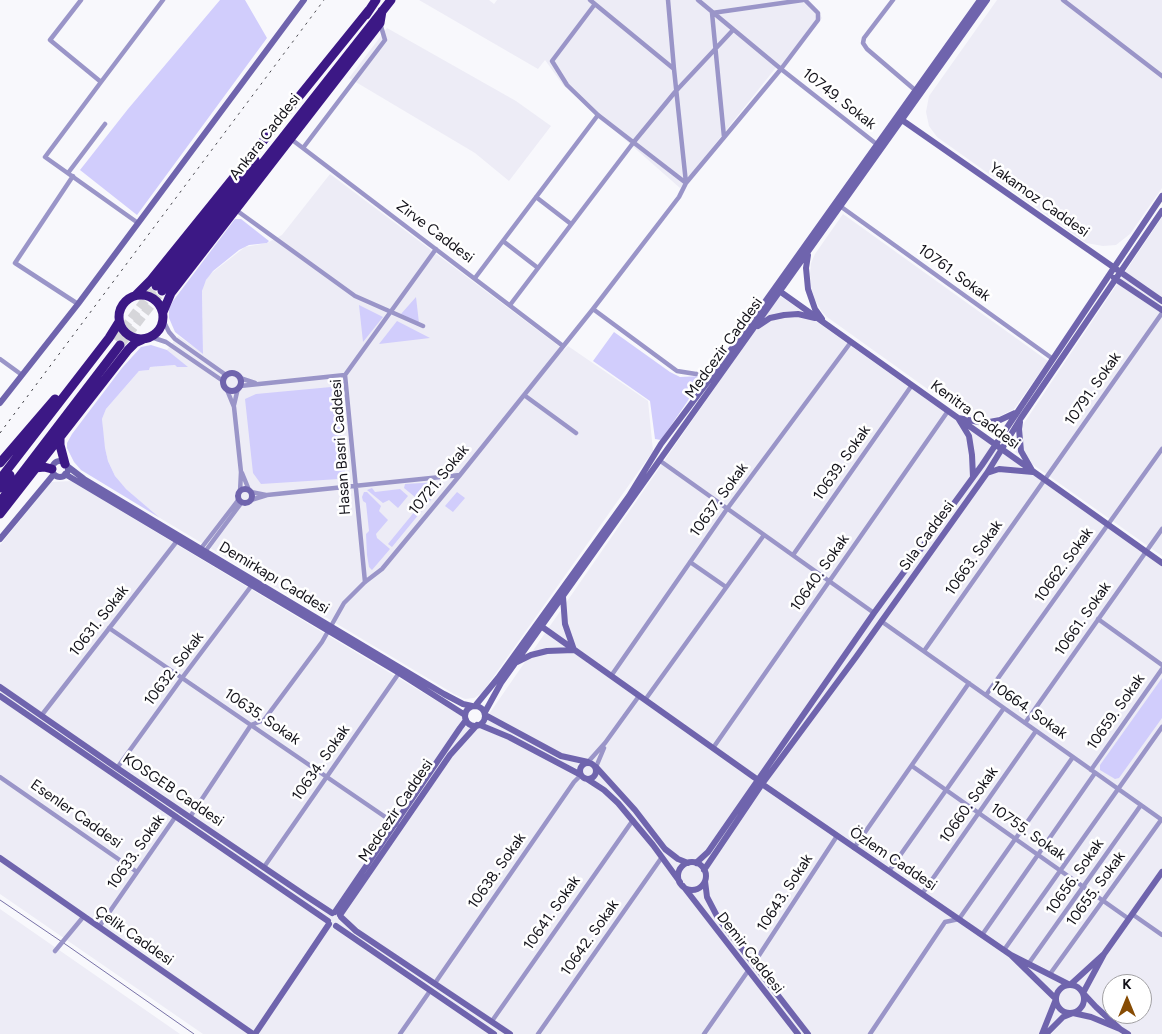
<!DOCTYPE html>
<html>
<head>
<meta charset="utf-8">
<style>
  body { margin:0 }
  #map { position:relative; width:1162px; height:1034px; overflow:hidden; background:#f8f8fc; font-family:Figtree,sans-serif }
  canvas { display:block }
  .north { position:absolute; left:1102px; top:974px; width:50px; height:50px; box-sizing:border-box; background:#fff; border:1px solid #a1a0a3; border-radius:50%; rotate:0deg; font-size:14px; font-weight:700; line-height:20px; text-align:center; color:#131219 }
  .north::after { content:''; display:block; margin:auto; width:18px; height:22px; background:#874c04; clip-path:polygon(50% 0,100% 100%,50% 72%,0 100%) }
</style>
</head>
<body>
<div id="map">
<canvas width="1162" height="1034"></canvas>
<div class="north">K</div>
</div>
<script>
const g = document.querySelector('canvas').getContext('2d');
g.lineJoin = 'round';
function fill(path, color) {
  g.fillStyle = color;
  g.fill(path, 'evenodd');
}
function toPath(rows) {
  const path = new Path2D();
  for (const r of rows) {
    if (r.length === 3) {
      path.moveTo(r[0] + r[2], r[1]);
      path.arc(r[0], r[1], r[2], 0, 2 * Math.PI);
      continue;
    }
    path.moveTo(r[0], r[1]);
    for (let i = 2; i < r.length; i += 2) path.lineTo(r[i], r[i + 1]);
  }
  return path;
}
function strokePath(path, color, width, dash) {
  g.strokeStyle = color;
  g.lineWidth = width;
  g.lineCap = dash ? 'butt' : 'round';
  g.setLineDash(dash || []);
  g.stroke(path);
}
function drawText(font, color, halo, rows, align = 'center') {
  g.font = font + ' Figtree,sans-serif';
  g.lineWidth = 5;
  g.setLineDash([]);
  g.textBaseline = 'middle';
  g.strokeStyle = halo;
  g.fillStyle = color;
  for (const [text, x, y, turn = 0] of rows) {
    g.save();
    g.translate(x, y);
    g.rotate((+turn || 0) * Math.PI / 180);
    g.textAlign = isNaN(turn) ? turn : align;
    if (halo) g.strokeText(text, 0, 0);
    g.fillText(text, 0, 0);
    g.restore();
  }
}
fill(toPath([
  [419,0,489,0,494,4,497,0,809,0,817,9,822,18,782,68,778,65,680,188,563,85,545,60,538,69],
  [997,0,1162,0,1162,188,1130,234,1116,245,1103,246,1086,243,937,137,929,126,926,112,929,96],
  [387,28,516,101,551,126,509,181,475,153,349,78],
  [330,174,564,350,568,346,648,401,653,451,482,693,474,698,465,699,454,694,160,518,121,485,115,476,108,461,103,441,102,419,106,409,139,371,149,370,150,367,175,365,187,367,167,350,178,336,203,353,202,291,203,285,209,275,245,247,267,243,282,235],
  [843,214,1048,361,1014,409,1000,416,989,419,975,418,961,413,827,317,822,312,815,300,811,287,810,274,811,263,815,254],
  [1162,217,1162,556,1008,447],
  [779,295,1162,566,1162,1034,203,1034,0,894,0,545,51,482,71,481,480,727],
  [1112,984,1142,984,1142,1014,1112,1014],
  [0,909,180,1034,0,1034]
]), '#edecf6');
fill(toPath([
  [220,0,245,0,267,38,137,215,80,170,128,109],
  [235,219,241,219,269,241,267,243,249,245,239,250,213,271,206,280,202,291,203,354,175,332,169,318,169,309,173,301],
  [416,297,419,323,401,314],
  [359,305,383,317,363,342],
  [397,321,430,338,379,344],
  [614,332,670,372,680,377,703,376,687,402,661,440,655,439,650,401,593,361],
  [151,345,167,350,188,367,177,367,175,365,150,367,149,370,139,371,106,409,102,419,105,448,108,461,115,476,126,489,160,518,81,470,74,462,67,448,67,443,72,434,122,368,141,347],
  [331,387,336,392,345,472,339,479,261,484,253,473,245,399,256,394],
  [438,482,441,485,441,487,426,506,404,488,405,484],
  [372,488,375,492,400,489,408,496,398,508,389,500,383,503,367,490],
  [364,492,367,492,381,506,379,511,388,520,376,534,377,538,390,549,372,570,369,567,367,555,366,534,369,531,366,503,363,501,362,497],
  [457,492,465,498,453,512,445,506],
  [420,505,424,508,392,547,388,544],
  [1162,678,1162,718,1119,778,1115,779,1100,770,1100,765]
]), '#d1cdfc');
strokePath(toPath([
  [0,900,68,946,194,1034]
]), '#7872a7', 1);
strokePath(toPath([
  [115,340,156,286],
  [120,345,162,291]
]), '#d6d6da', 9, [9, 4.5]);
strokePath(toPath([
  [81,0,50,40,101,82,45,157,138,223],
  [590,0,674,69,686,183,781,69,879,146],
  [668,0,674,69],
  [698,0,781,69,818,20,818,13,805,0],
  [893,0,864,38,863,43,867,49,915,90],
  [1063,0,1162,76],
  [101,82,163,0],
  [724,137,712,13,803,0],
  [291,139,563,346],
  [303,148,385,40,380,23],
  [68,173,105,124],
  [73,176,15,263,78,304],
  [536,197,571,224],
  [840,206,1053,359],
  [236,210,355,296,423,326],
  [503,241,538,268],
  [475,278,598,115],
  [510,305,633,143,675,92,733,30],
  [593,309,677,371,696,374,715,372],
  [163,320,169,332,175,339,226,375],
  [151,337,166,342,223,381],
  [0,359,22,375],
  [240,378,255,383],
  [240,386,345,375],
  [227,390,234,407,241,472,240,492],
  [524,395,576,433],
  [234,405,238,388],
  [659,460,874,613],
  [242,473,249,490],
  [251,492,266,495],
  [251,500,267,495,460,475],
  [199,551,239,499],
  [204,553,242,502],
  [793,555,912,385],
  [690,562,726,587],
  [365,582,345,375,436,249],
  [1098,619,1162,665],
  [881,621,1162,820],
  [109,628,397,825],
  [924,651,1162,313],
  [611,676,727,509,851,342],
  [986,695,1162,449],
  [645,700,764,535],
  [41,716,177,541],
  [1025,723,1162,529],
  [713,748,948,411],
  [588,762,605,743,639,696],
  [912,766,1129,919],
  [596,767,604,748],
  [117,768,182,678,252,585],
  [1091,770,1162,669],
  [0,777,137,872],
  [190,817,251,725,264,720,322,642,344,603,365,582,382,569,460,475,593,309,679,197,686,183,598,115,567,85,552,61,595,4],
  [854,848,969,683],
  [264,867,399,673],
  [889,871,1004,708],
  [922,894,1036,731],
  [1132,914,1162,935],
  [99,927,176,816],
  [982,935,1095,773],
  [1004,950,1162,727],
  [55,951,84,916],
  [754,963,837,836],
  [1029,963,1141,805],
  [1050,974,1161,820],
  [435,983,574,782,581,775],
  [492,1021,633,820],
  [400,1034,430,991],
  [538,1034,662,857],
  [704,1034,748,971],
  [870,1034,945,922,959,919,1073,757]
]), '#9a95c8', 4.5);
strokePath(toPath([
  [902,120,1162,301],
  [808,255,806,268,808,289,815,309,822,319],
  [1114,278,1162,310],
  [778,290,1162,563],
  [758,326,770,318,784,315,798,314,815,318],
  [232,382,9],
  [0,403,78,304,304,0],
  [60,469,8],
  [67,466,84,479,444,694,463,704,472,706],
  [987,473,999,469,1033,472,1021,451,1019,429,1020,422],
  [65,474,399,673,465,715],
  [973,477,972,455,969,436,958,418,984,423,1000,420,1015,413],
  [245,496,7],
  [0,539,54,474],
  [538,624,758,780],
  [517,662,531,655,547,651,574,650,565,624,563,597],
  [0,687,117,768,306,896,332,913],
  [0,696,328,921],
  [475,706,498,678,629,496,661,444,710,379,980,0],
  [475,716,10],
  [485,712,501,683,987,0],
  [485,715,561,756,588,762],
  [480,725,509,737,581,775],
  [588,771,8],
  [596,767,635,810,665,849,678,859,688,863],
  [587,779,604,790,618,803,653,845,680,882],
  [762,784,1011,955],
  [0,858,253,1034],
  [692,876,14],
  [696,863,708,852,874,613,982,465,1162,196],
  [704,870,762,784,856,657,987,473,1021,418,1162,211],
  [705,881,707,897,718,918,808,1034],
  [683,886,798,1034],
  [335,912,460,728,466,720],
  [340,915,450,755,477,725],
  [341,917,356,931,510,1034],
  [336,926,494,1034],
  [1104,954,1162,872],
  [1070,999,14],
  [1120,1029,1128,1034],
  [255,1034,329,924],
  [1042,1034,1056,999,1011,955,1070,985,1104,954,1083,993,1096,1007,1120,1029,1091,1017,1073,1013,1063,1017,1046,1034]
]), '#6f64ad', 6);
strokePath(toPath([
  [366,15,376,0],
  [156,286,255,160],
  [162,291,391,0],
  [141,317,22],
  [136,295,150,281,369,10],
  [163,312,171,293,380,23,382,11],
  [60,435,60,445,65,464],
  [0,463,55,399],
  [35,468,44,467,52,469],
  [0,479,109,338,119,322],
  [0,488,10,475],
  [0,502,120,345],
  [0,514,128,350,135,343,144,339]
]), '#3c1885', 9);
strokePath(toPath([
  [0,433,324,0]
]), '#47464c', 1, [2.5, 5]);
drawText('15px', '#131219', '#fff', [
  ["10749. Sokak",839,99,38],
  ["Ankara Caddesi",265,137,-52],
  ["Yakamoz Caddesi",1039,200,35],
  ["Zirve Caddesi",435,232,37],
  ["10761. Sokak",954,273,36],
  ["Medcezir Caddesi",724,348,-54],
  ["10791. Sokak",1093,389,-55],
  ["Kenitra Caddesi",975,415,36],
  ["Hasan Basri Caddesi",341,447,-94],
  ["10639. Sokak",842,463,-55],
  ["10721. Sokak",439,480,-51],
  ["10637. Sokak",719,500,-54],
  ["Sıla Caddesi",927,536,-54],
  ["10663. Sokak",974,558,-55],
  ["10662. Sokak",1064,565,-54],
  ["10640. Sokak",820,573,-55],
  ["Demirkapı Caddesi",274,578,31],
  ["10661. Sokak",1083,619,-55],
  ["10631. Sokak",99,621,-52],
  ["10632. Sokak",174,669,-53],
  ["10664. Sokak",1029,710,35],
  ["10659. Sokak",1116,712,-55],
  ["10635. Sokak",262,717,34],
  ["10634. Sokak",321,763,-55],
  ["KOSGEB Caddesi",173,790,34],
  ["10660. Sokak",969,805,-55],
  ["Medcezir Caddesi",396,811,-56],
  ["Esenler Caddesi",76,814,35],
  ["10755. Sokak",1028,832,35],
  ["10633. Sokak",136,852,-55],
  ["Özlem Caddesi",893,859,34],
  ["10638. Sokak",497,871,-55],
  ["10656. Sokak",1075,877,-55],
  ["10655. Sokak",1096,889,-54],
  ["10643. Sokak",785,893,-57],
  ["10641. Sokak",552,913,-55],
  ["Çelik Caddesi",134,936,35],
  ["10642. Sokak",590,938,-55],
  ["Demir Caddesi",750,953,52]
]);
</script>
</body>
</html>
